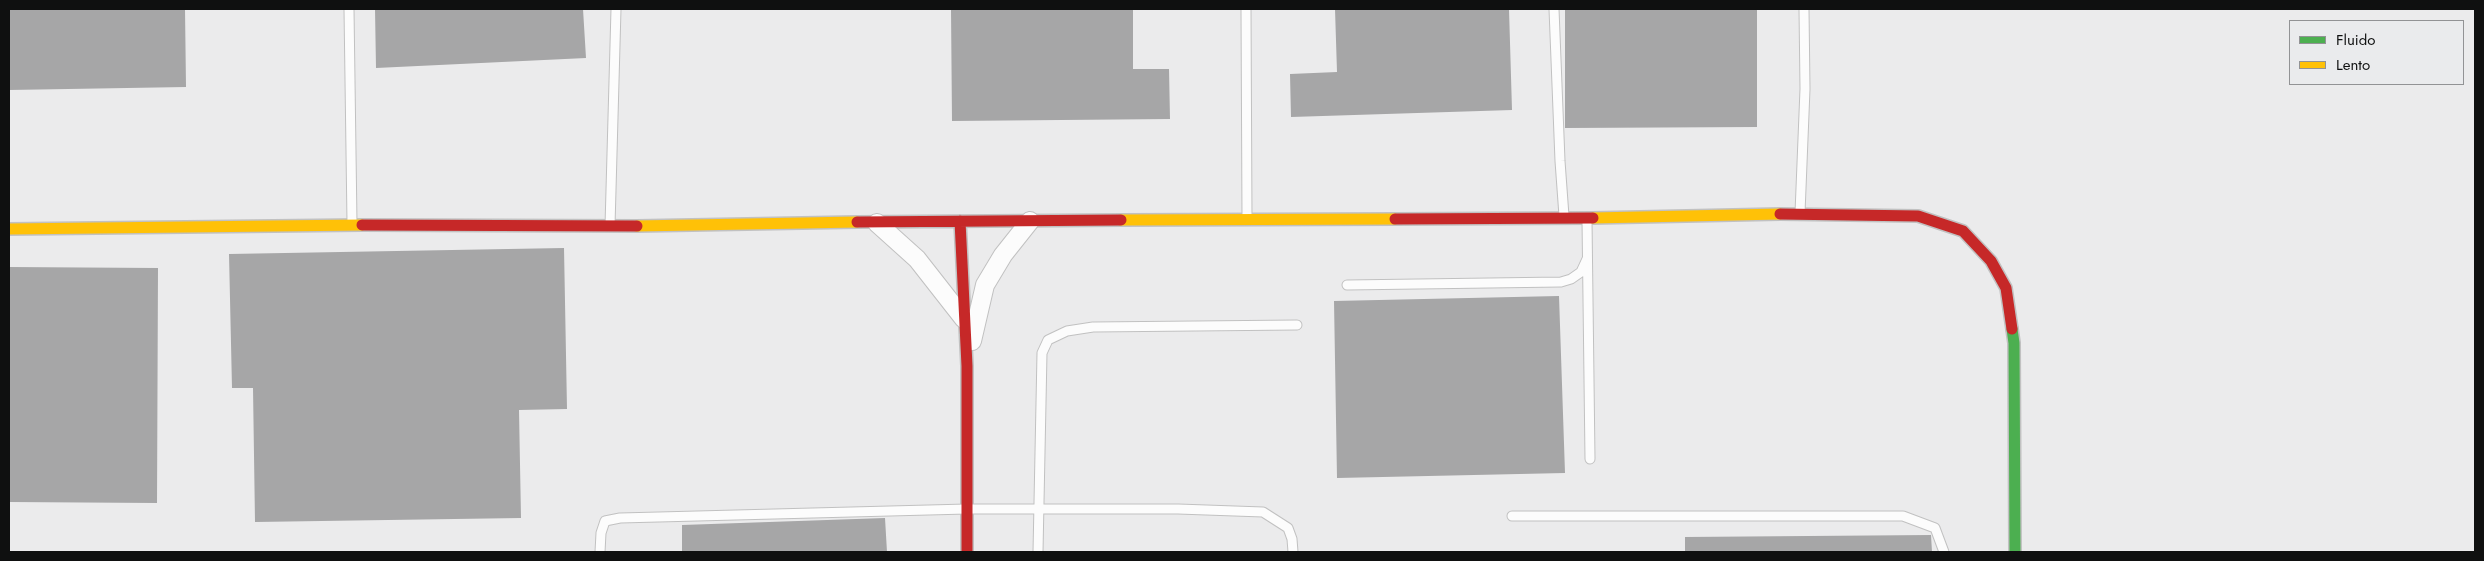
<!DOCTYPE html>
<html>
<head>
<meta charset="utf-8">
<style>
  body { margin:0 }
  #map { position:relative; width:2484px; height:561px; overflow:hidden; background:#ebebec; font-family:Jost,sans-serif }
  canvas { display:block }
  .frame { position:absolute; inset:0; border:10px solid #0f1010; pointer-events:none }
  .legend { position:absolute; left:2289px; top:20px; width:175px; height:65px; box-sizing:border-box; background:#eaebed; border:1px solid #929395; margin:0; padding:6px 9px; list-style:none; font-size:15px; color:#0f1010 }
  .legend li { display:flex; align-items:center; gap:10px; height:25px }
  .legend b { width:25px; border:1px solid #929395 }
</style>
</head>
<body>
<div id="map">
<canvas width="2484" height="561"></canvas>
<div class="frame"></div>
<ul class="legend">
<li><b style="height:6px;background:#4caf50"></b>Fluido</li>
<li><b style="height:6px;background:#ffc107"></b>Lento</li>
</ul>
</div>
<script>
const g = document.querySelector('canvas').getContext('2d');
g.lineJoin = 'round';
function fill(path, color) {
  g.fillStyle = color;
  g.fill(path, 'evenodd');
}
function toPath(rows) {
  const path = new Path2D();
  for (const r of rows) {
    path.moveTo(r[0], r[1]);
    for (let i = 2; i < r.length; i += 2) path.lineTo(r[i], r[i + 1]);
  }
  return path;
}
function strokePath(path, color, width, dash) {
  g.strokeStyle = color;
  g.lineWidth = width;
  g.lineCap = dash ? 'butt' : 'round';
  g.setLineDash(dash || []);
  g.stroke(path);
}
fill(toPath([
  [9,9,185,9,186,87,9,90],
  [375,9,583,9,586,58,376,68],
  [951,9,1133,9,1133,69,1169,69,1170,119,952,121],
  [1335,9,1509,9,1512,110,1291,117,1290,74,1337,72],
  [1565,9,1757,9,1757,127,1565,128],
  [564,248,567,409,519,410,521,518,255,522,253,388,232,388,229,254],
  [9,267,158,268,157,503,9,502],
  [1559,296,1565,473,1337,478,1334,301],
  [885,518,887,552,682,552,682,525],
  [1931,535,1932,552,1685,552,1685,537]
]), '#a6a6a7');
const lane = toPath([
  [349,9,352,223],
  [1246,9,1247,219],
  [1554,9,1560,161,1564,216],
  [1800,213,1805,89,1804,9],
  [1587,220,1590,459],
  [610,226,616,9],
  [1347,285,1561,282,1571,279,1581,272,1587,259],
  [1512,516,1903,516,1935,528,1944,552],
  [600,552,601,533,605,521,620,518,967,509,1178,509,1263,512,1288,528,1292,539,1293,552],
  [1038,552,1042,353,1048,340,1067,331,1093,327,1297,325]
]);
const street = toPath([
  [877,223,917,259,964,319],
  [972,341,985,285,1003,255,1030,221]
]);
const fast = toPath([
  [2012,329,2014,343,2015,552]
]);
const slow = toPath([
  [1593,218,1780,214],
  [1121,220,1395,219],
  [637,226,857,222],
  [9,229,362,225]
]);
const jam = toPath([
  [1780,214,1918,216,1963,231,1991,261,2006,288,2012,329],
  [1395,219,1593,218],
  [960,221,967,366,967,552],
  [857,222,1121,220],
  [362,225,637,226]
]);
strokePath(lane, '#c1c1c1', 11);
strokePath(street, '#c1c1c1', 20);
strokePath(fast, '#c1c1c1', 14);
strokePath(slow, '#c1c1c1', 14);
strokePath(jam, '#c1c1c1', 14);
strokePath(lane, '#fcfcfc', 9);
strokePath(street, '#fcfcfc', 18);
strokePath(fast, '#4caf50', 11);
strokePath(slow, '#ffc107', 11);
strokePath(jam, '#c62828', 11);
</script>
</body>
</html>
